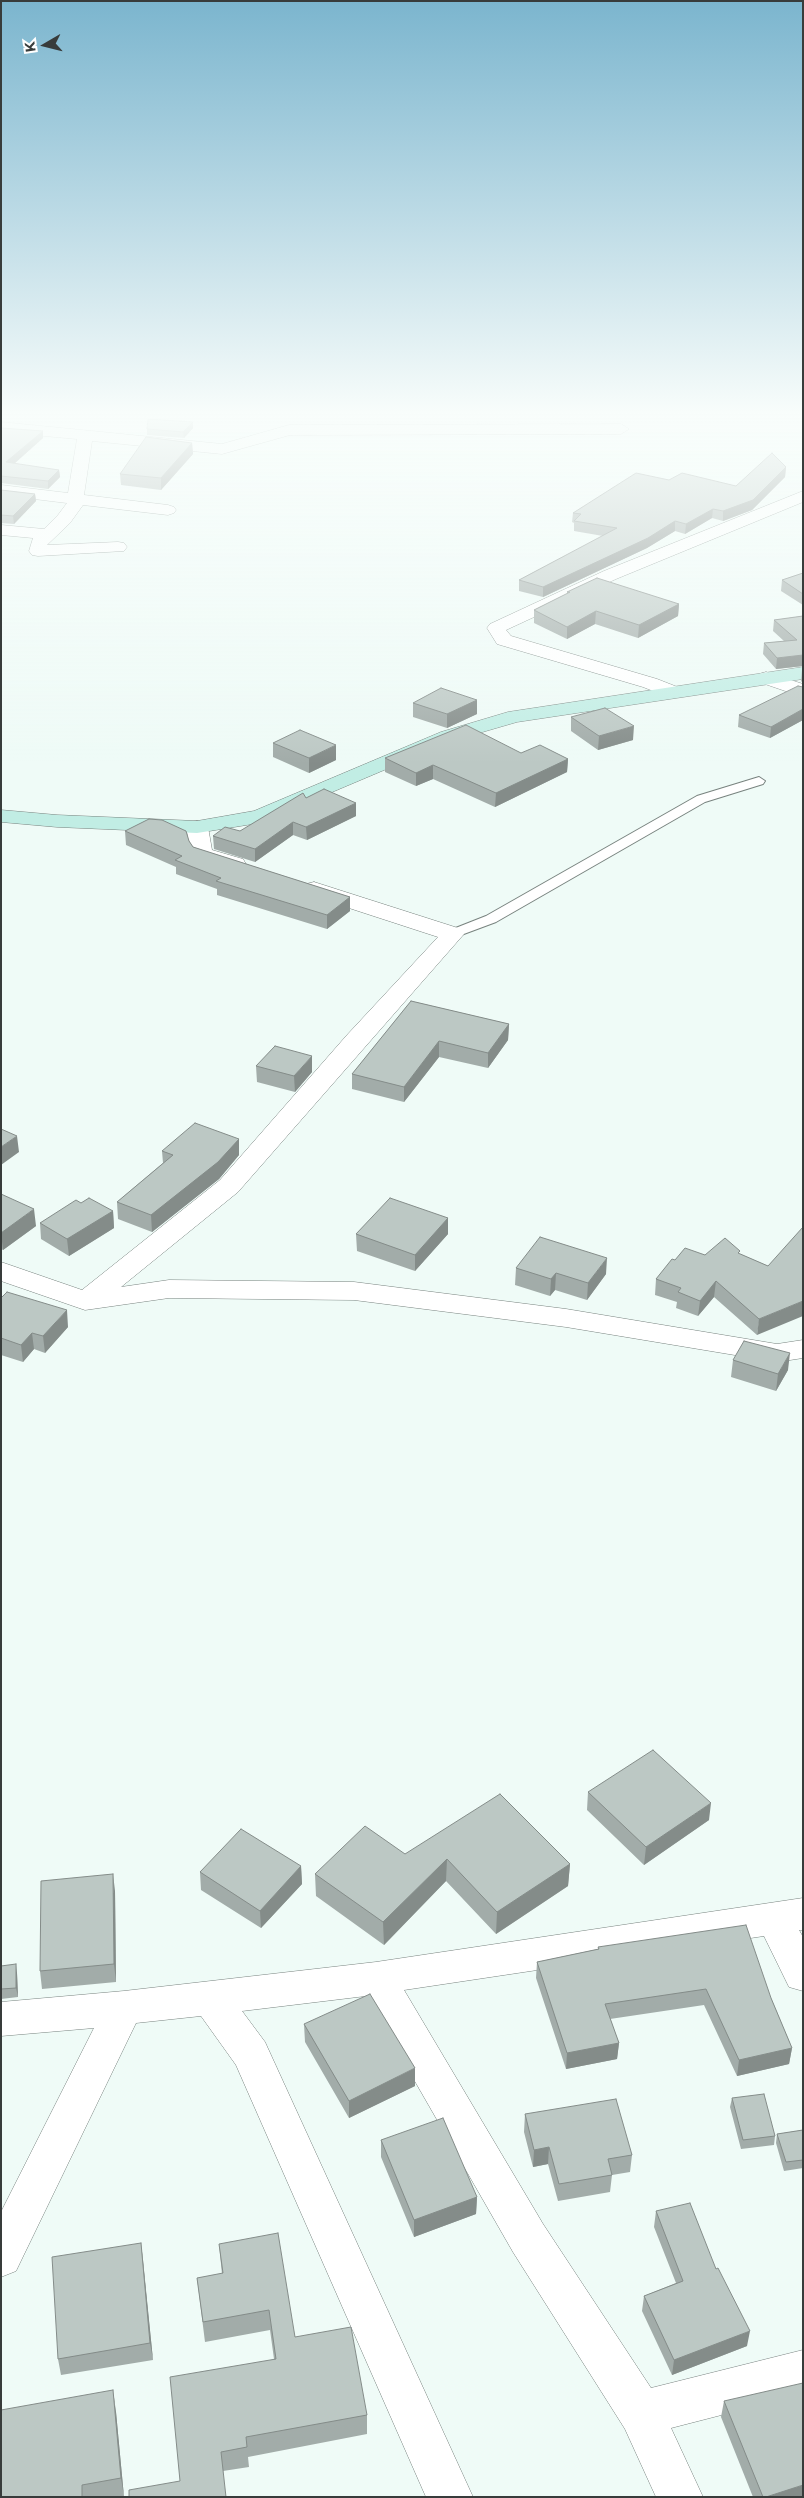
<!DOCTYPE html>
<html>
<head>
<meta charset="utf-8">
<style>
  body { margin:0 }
  #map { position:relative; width:804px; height:2498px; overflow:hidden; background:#effbf7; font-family:Montserrat,sans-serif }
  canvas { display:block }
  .frame { position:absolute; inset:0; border:2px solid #383c3b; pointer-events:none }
  .north { position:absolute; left:20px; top:20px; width:50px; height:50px; -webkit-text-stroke:4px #fff; paint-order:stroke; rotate:262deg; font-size:14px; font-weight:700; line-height:20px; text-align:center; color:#383c3b }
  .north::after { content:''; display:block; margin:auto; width:18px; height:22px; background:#383c3b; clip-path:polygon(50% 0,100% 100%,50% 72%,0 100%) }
</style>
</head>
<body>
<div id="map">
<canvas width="804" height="2498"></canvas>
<div class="frame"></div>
<div class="north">K</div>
</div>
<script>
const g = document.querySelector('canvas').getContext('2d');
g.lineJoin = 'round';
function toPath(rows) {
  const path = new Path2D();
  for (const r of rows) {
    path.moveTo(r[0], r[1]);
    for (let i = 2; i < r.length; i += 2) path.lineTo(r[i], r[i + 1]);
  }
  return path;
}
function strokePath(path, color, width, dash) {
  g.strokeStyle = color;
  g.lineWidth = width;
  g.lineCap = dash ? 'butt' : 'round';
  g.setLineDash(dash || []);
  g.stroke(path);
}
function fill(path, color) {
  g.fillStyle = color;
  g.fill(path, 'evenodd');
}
const lane = toPath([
  [759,777,765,781,763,784,705,802,496,922,453,938,446,934,448,931,486,916,697,796,759,777]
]);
const street = toPath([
  [1,422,222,444,289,425,621,424,629,429,621,434,290,435,222,454,92,441,84,495,168,505,174,507,176,510,174,513,168,515,83,505,70,523,47,545,118,542,124,543,127,547,124,551,38,556,32,555,29,551,33,538,1,535,1,525,44,529,58,515,67,503,1,495,1,485,68,493,77,439,1,432,1,422],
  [803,491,803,502,616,579,506,630,511,636,657,679,680,688,683,692,680,696,666,696,643,687,497,644,487,628,490,624,604,571,803,491],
  [766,672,803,684,803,697,759,682,757,678,759,674,766,672],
  [197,821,205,822,208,827,212,850,243,859,246,864,243,869,235,871,194,859,191,854,186,827,189,822,197,821],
  [314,882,461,929,464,934,238,1192,121,1287,169,1280,354,1282,566,1309,777,1344,803,1340,803,1358,777,1362,566,1327,354,1300,169,1298,85,1310,1,1281,1,1262,82,1290,220,1180,347,1035,438,937,306,894,303,889,306,884,314,882],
  [803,1898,803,1930,799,1930,803,1937,803,1991,789,1987,764,1936,404,1990,543,2224,651,2388,803,2350,803,2394,671,2428,703,2497,656,2497,625,2429,513,2252,366,1996,242,2011,265,2042,473,2497,426,2497,236,2065,201,2016,136,2023,16,2271,1,2277,1,2212,94,2028,1,2036,1,2002,124,1991,376,1962,803,1898]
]);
const secondary = toPath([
  [803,667,803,679,517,722,455,740,259,823,197,833,57,827,1,822,1,810,57,815,197,821,254,811,441,732,508,712,803,667]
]);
strokePath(lane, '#78837f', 2);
strokePath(street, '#78837f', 1);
strokePath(secondary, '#78837f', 1);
fill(lane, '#fff');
fill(street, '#fff');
fill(secondary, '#c1ede4');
fill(toPath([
  [193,422,193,428,184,438,147,435,147,429],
  [1,428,43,431,43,438,14,464,59,470,60,477,48,489,1,483],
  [192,443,193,454,161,490,121,485,120,474],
  [786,467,785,477,752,510,723,521,712,518,685,534,675,531,647,548,543,597,519,591,519,580,603,536,574,531,574,523,572,522,573,513,669,480,736,486],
  [1,490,35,494,36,501,14,524,1,523],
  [803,573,803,605,781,591,782,580],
  [567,592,679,604,678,616,638,638,595,624,567,639,534,623,534,610,567,594],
  [803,616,803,666,776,669,763,654,764,643,784,641,773,631,774,620],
  [802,670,803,670,803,683,801,681],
  [803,687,803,720,770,738,738,727,739,715],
  [477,700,477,714,447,728,413,717,413,703],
  [571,717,633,740,598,750,571,731],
  [273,743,336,760,309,773,273,757],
  [521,753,568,759,567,772,495,807,433,779,416,786,385,772,385,758],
  [306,798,356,803,356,816,307,840,293,835,255,862,214,849,213,836,240,831],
  [125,831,189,841,193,847,350,897,350,911,327,929,217,895,217,889,176,874,176,867,126,845],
  [411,1001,509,1024,508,1040,488,1068,439,1057,404,1102,352,1089,352,1074],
  [256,1066,312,1072,295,1092,257,1082],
  [162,1151,239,1155,219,1179,152,1232,118,1219,117,1202,163,1163],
  [1,1194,36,1226,3,1250,1,1249],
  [81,1203,113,1211,114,1228,69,1256,41,1239,40,1223],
  [448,1218,448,1234,415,1271,357,1251,356,1234],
  [740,1254,768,1266,757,1335,714,1297,698,1316,676,1308,677,1302,655,1295,656,1279,675,1260,705,1255],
  [516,1268,606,1274,587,1300,555,1290,550,1296,515,1285],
  [1,1298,68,1327,45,1353,34,1349,23,1362,1,1355],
  [733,1360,788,1370,776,1391,731,1377],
  [588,1792,709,1820,644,1865,587,1810],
  [405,1854,570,1864,568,1886,496,1934,446,1881,384,1945,316,1896,315,1874],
  [301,1866,302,1884,261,1928,201,1890,200,1872],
  [115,1891,116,1982,42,1989,40,1971],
  [598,1947,771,1998,792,2048,789,2064,737,2076,704,2005,610,2019,619,2043,617,2059,566,2069,536,1978,537,1962,598,1949],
  [1,1966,17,1973,18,1997,1,1999],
  [304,2024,415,2086,349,2118,305,2042],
  [732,2098,775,2136,774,2145,741,2149,730,2107],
  [525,2114,632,2155,630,2172,612,2175,610,2192,558,2201,548,2164,533,2167,524,2132],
  [803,2130,803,2168,784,2171,776,2143,777,2134],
  [381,2140,477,2197,476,2214,414,2237,381,2157],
  [656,2211,716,2269,747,2346,672,2375,642,2311,644,2296,676,2283,654,2227],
  [141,2243,153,2360,61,2375,58,2359],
  [219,2244,295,2337,367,2415,367,2434,248,2457,249,2467,223,2471,180,2481,274,2359,270,2330,205,2342,197,2278,222,2274],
  [724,2401,803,2497,753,2497,721,2417],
  [116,2412,124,2497,1,2497]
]), '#a2aca9');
fill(toPath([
  [193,422,193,428,184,438,183,432],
  [43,431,43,438,7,470,6,462],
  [192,443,193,454,161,490,161,478],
  [786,467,785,477,752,510,723,521,723,511],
  [59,470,60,477,48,489,48,481],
  [35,494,36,501,14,524,13,516],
  [713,509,712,518,685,534,686,524],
  [675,521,675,531,647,548,543,597,543,587],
  [679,604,678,616,638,638,639,625],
  [596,611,595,624,567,639,567,627],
  [803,655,803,666,776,669,777,658],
  [477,700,477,714,447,728,447,714],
  [803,709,803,720,770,738,771,727],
  [634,726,633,740,598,750,599,736],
  [336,745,336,760,309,773,309,758],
  [568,759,567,772,495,807,496,793],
  [433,765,433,779,416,786,416,773],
  [356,803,356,816,307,840,306,827],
  [293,822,293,835,255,862,255,849],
  [350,897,350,911,327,929,327,915],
  [509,1024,508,1040,488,1068,488,1053],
  [439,1041,439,1057,404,1102,404,1087],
  [312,1056,312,1072,295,1092,294,1076],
  [17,1136,19,1152,1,1165,1,1147],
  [239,1139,239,1155,219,1179,152,1232,151,1215],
  [34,1209,36,1226,3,1250,1,1233],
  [113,1211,114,1228,69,1256,67,1239],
  [448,1218,448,1234,415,1271,415,1255],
  [607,1258,606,1274,587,1300,588,1283],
  [556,1273,555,1290,550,1296,551,1279],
  [716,1281,714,1297,698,1316,700,1301],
  [803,1301,803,1316,757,1335,759,1319],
  [67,1310,68,1327,45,1353,43,1336],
  [32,1333,34,1349,23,1362,21,1345],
  [790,1353,788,1370,776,1391,778,1374],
  [711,1803,709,1820,644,1865,646,1847],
  [447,1859,446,1881,384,1945,383,1922],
  [570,1864,568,1886,496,1934,497,1912],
  [301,1866,302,1884,261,1928,260,1911],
  [113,1874,115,1891,116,1982,114,1964],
  [16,1964,17,1973,18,1997,16,1988],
  [619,2043,617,2059,566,2069,567,2053],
  [792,2048,789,2064,737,2076,739,2060],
  [415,2068,415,2086,349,2118,349,2101],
  [549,2147,548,2164,533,2167,534,2150],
  [477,2197,476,2214,414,2237,414,2220],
  [141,2243,143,2260,153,2360,150,2343],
  [750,2331,747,2346,672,2375,674,2360],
  [113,2390,116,2412,124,2497,121,2478],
  [803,2485,803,2497,766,2497]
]), '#848c89');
const building = toPath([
  [148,419,193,422,183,432,147,429,148,419],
  [1,428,43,431,6,462,59,470,48,481,1,476,1,428],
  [146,437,192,443,161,478,120,474,146,437],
  [772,453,786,467,753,500,723,511,713,509,686,524,675,521,648,538,543,587,519,580,617,528,574,521,581,514,573,513,636,473,669,480,682,473,736,486,772,453],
  [1,490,35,494,13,516,1,515,1,490],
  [803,573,803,594,782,580,803,573],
  [597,578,679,604,639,625,596,611,567,627,534,610,570,592,567,592,597,578],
  [803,616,803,655,777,658,764,643,797,640,774,620,803,616],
  [798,686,803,687,803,709,771,727,739,715,798,686],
  [441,688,477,700,447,714,413,703,441,688],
  [605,708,634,726,599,736,571,717,605,708],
  [466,725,521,753,540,745,568,759,496,793,433,765,416,773,385,758,466,725],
  [300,730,336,745,309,758,273,743,300,730],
  [324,789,356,803,306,827,293,822,255,849,213,836,225,827,240,831,303,793,306,798,324,789],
  [149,819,162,820,186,831,189,841,193,847,350,897,327,915,216,881,221,878,175,860,182,856,125,831,149,819],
  [411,1001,509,1024,488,1053,439,1041,404,1087,352,1074,411,1001],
  [275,1046,312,1056,294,1076,256,1066,275,1046],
  [195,1123,239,1139,218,1162,151,1215,117,1202,173,1155,162,1151,195,1123],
  [1,1129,17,1136,1,1147,1,1129],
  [1,1194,34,1209,1,1233,1,1194],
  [89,1198,113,1211,67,1239,40,1223,76,1200,81,1203,89,1198],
  [390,1198,448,1218,415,1255,356,1234,390,1198],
  [803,1227,803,1301,759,1319,716,1281,700,1301,678,1292,681,1288,656,1279,672,1259,675,1260,685,1248,705,1255,725,1238,740,1251,738,1253,768,1266,803,1227],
  [540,1237,607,1258,588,1283,556,1273,551,1279,516,1268,540,1237],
  [7,1292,67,1310,43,1336,32,1333,21,1345,1,1338,1,1298,7,1292],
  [744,1341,790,1353,778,1374,733,1360,744,1341],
  [653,1750,711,1803,646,1847,588,1792,653,1750],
  [500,1794,570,1864,497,1912,447,1859,383,1922,315,1874,365,1826,405,1854,500,1794],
  [241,1829,301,1866,260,1911,200,1872,241,1829],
  [113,1874,114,1964,40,1971,41,1881,113,1874],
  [746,1925,771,1998,792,2048,739,2060,706,1989,605,2004,619,2043,567,2053,537,1962,599,1949,598,1947,746,1925],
  [16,1964,16,1988,1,1989,1,1966,16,1964],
  [370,1994,415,2068,349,2101,304,2024,370,1994],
  [764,2094,775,2136,743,2140,732,2098,764,2094],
  [616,2099,632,2155,608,2159,612,2175,559,2184,549,2147,534,2150,525,2114,616,2099],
  [443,2118,477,2197,414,2220,381,2140,443,2118],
  [803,2130,803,2160,786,2162,777,2134,803,2130],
  [690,2203,716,2269,718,2268,750,2331,674,2360,644,2296,683,2281,656,2211,690,2203],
  [278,2233,295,2337,351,2327,367,2415,246,2437,247,2447,221,2452,226,2497,129,2497,129,2490,180,2481,170,2377,276,2359,269,2310,203,2322,197,2278,223,2273,219,2244,278,2233],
  [141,2243,150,2343,58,2359,52,2257,141,2243],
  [803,2383,803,2485,766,2497,763,2497,724,2401,803,2383],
  [113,2390,121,2478,82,2485,82,2497,1,2497,1,2410,113,2390]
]);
fill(building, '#bcc8c4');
strokePath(building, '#848c89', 1);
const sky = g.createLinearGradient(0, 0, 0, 764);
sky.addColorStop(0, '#7bb5ce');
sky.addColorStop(0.54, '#f8fdfb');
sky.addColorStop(1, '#f8fdfb00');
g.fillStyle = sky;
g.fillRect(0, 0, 804, 764);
</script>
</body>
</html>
